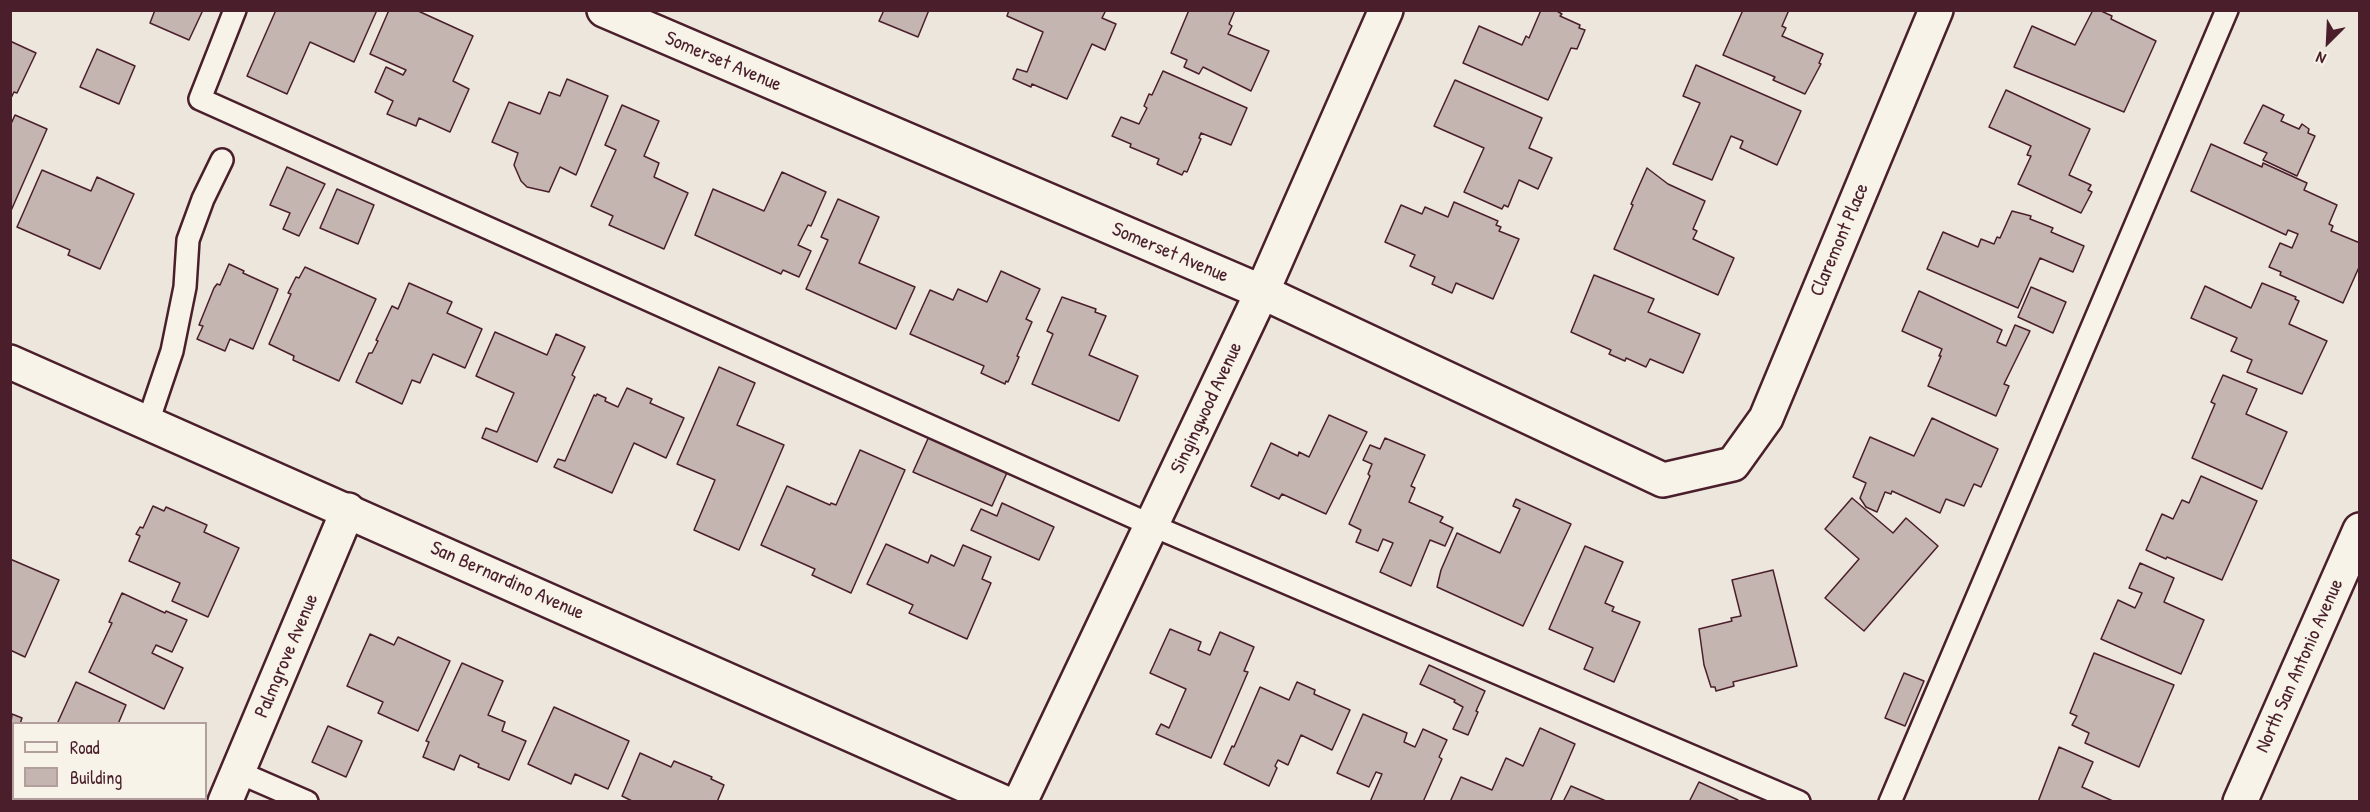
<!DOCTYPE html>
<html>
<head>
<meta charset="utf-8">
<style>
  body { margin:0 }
  #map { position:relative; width:2370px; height:812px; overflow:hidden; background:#ece6dd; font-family:"Patrick Hand",sans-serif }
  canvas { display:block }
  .frame { position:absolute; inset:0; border:12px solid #4a1f2b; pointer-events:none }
  .legend { position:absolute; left:12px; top:722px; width:195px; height:78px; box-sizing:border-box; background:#f7f3e8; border:2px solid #b29e9c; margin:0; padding:8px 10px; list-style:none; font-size:18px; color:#4a1f2b }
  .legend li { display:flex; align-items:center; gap:12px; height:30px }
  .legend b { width:30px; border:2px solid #b29e9c }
  .north { position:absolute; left:2298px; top:12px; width:60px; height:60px; -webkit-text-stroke:4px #f7f3e8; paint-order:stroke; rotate:204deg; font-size:16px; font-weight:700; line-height:24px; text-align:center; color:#4a1f2b }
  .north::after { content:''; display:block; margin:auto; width:21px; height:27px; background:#4a1f2b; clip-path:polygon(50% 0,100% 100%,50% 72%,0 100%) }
</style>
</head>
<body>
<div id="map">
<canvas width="2370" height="812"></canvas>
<div class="frame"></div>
<ul class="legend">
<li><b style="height:8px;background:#f7f3e8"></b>Road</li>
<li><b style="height:16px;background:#c4b5b0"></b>Building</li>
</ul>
<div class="north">N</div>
</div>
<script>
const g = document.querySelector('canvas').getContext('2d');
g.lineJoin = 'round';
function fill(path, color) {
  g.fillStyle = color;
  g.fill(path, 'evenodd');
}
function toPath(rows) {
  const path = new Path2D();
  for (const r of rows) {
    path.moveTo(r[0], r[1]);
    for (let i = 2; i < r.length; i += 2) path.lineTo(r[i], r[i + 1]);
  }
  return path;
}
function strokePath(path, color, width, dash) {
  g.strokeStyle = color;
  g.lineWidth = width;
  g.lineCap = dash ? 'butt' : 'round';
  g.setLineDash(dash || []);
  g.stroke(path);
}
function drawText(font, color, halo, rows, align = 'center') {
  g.font = font + ' "Patrick Hand",sans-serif';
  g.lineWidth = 4.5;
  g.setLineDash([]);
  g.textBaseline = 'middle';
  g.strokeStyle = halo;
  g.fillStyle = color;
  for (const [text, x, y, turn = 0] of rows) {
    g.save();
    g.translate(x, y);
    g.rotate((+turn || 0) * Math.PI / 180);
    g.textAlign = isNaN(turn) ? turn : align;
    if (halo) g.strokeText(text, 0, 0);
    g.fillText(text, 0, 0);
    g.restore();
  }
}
const building = toPath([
  [155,10,203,10,189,40,150,23,155,10],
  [276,10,377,10,354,62,310,42,287,94,247,76,276,10],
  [389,10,416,10,473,36,453,81,469,89,450,132,419,118,416,126,387,114,393,101,375,92,386,67,403,75,406,70,370,54,389,10],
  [884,10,929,10,918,37,879,21,884,10],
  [1009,10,1106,10,1102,18,1116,24,1105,50,1092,44,1067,99,1032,84,1031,87,1013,79,1017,69,1027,72,1043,32,1007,16,1009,10],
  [1189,10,1235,10,1229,24,1232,26,1228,34,1269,51,1251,91,1203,67,1199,74,1184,67,1187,60,1171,53,1189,10],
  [1541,10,1555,10,1562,14,1560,16,1580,25,1579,28,1585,30,1577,49,1571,48,1548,100,1463,63,1479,26,1522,45,1526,36,1529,38,1541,10],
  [1743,10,1789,10,1782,26,1786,28,1782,36,1823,54,1819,63,1821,64,1805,94,1773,80,1775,77,1723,55,1743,10],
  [2093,10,2099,10,2112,16,2111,19,2156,41,2124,112,2014,67,2032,26,2075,45,2093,10],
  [10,41,36,53,17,93,14,92,10,100,10,41],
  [97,49,135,66,119,104,80,87,97,49],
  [1696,65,1801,111,1777,165,1740,148,1743,141,1731,136,1712,180,1673,164,1700,103,1683,96,1696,65],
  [1163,71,1247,108,1231,145,1201,133,1199,138,1201,139,1187,172,1184,171,1182,175,1157,164,1159,159,1130,147,1131,144,1112,136,1121,117,1139,124,1147,108,1144,106,1149,94,1152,95,1163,71],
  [567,79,608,96,576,175,560,167,549,192,527,187,521,181,514,165,518,153,492,142,509,102,540,114,549,92,560,96,567,79],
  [1455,80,1542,118,1529,148,1552,158,1538,189,1519,180,1508,207,1504,205,1502,209,1464,192,1484,148,1434,126,1455,80],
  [2006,90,2090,129,2069,175,2091,185,2088,190,2092,192,2081,213,2018,184,2031,156,2027,155,2031,146,1989,127,2006,90],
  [622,105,659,121,644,156,659,163,654,177,688,193,664,249,609,225,613,216,591,206,616,150,605,145,622,105],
  [2263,105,2284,115,2281,121,2299,129,2302,124,2309,129,2308,133,2315,136,2297,176,2263,160,2267,153,2244,143,2263,105],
  [15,115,47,129,10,213,10,126,15,115],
  [2211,144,2262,167,2263,163,2307,183,2304,190,2337,205,2329,224,2333,226,2331,231,2360,243,2360,265,2343,303,2280,275,2281,272,2269,267,2280,243,2292,248,2298,234,2288,230,2286,235,2191,191,2211,144],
  [287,167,325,184,299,236,283,229,290,213,270,205,287,167],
  [1647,168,1668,184,1705,201,1693,229,1697,231,1693,239,1734,258,1718,295,1614,249,1633,205,1631,204,1647,168],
  [42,170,91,191,97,177,134,194,100,269,68,255,70,250,17,227,42,170],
  [782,172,826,192,811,226,808,225,798,245,811,251,799,277,783,270,781,274,695,235,713,189,764,211,782,172],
  [337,189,374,205,358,244,320,228,337,189],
  [838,199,879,217,859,263,915,287,896,329,806,289,828,240,821,237,838,199],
  [1454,202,1498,221,1496,225,1501,227,1499,231,1519,239,1493,299,1456,283,1452,293,1432,284,1435,277,1410,266,1415,255,1385,242,1401,205,1422,214,1425,207,1448,217,1454,202],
  [2012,211,2031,216,2030,219,2053,228,2051,232,2084,246,2073,272,2040,258,2018,308,1927,269,1943,232,1978,247,1981,239,1994,244,1997,237,2000,238,2012,211],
  [229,264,244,271,243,273,278,289,253,349,230,339,225,351,197,339,203,326,199,325,214,288,217,284,220,285,229,264],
  [305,267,376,299,339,381,293,360,294,356,269,344,291,294,288,293,296,277,299,278,305,267],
  [1001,271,1040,289,1026,319,1032,322,1017,356,1019,357,1008,382,1006,381,1005,384,981,373,984,366,910,334,930,290,953,300,958,289,987,302,1001,271],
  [1594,275,1654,299,1648,312,1700,334,1683,373,1650,359,1646,367,1626,358,1625,361,1609,354,1611,350,1571,332,1594,275],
  [409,283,452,302,447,313,482,329,465,368,433,354,420,383,412,380,402,404,356,382,369,353,372,353,378,341,376,340,392,306,398,309,409,283],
  [2262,283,2296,297,2295,299,2299,301,2289,324,2327,341,2302,394,2247,372,2252,360,2231,351,2237,338,2191,318,2205,286,2251,308,2262,283],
  [2031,287,2066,302,2053,333,2018,317,2031,287],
  [1919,291,2002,330,1997,342,2006,346,2015,325,2030,331,2004,384,2009,386,1996,416,1928,386,1941,356,1939,356,1942,349,1902,331,1919,291],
  [1062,297,1096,309,1095,312,1106,316,1089,355,1138,376,1119,421,1032,384,1053,334,1047,331,1062,297],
  [495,332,547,355,556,334,585,347,572,375,575,377,537,462,482,438,486,428,497,432,514,393,476,376,495,332],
  [719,367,755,383,737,425,784,445,739,550,694,530,715,480,677,464,719,367],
  [2223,375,2257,389,2246,414,2287,432,2262,489,2192,458,2215,404,2211,402,2223,375],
  [627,388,652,399,650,403,684,418,666,458,634,443,612,493,554,467,558,459,565,461,594,395,596,396,597,394,606,398,605,401,618,407,627,388],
  [1329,415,1367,432,1326,514,1282,494,1279,499,1251,486,1271,443,1298,456,1299,452,1309,457,1329,415],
  [1932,418,1998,449,1981,487,1974,484,1964,506,1946,499,1940,513,1892,491,1891,494,1885,492,1877,512,1866,507,1860,498,1866,483,1853,477,1870,437,1914,456,1932,418],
  [931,432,1010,466,992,506,913,472,931,432],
  [1385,438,1425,455,1411,486,1415,488,1409,502,1443,517,1440,522,1453,528,1445,546,1430,540,1411,586,1380,572,1393,543,1383,539,1378,551,1356,542,1361,530,1349,524,1370,476,1368,474,1372,464,1363,460,1370,445,1380,449,1385,438],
  [860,450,905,470,851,593,812,575,815,569,761,545,787,486,830,505,831,503,836,505,860,450],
  [2201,476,2257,501,2222,580,2167,557,2166,559,2146,550,2162,514,2173,519,2182,500,2189,503,2201,476],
  [1852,498,1893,533,1906,518,1938,546,1864,631,1825,598,1859,559,1825,529,1852,498],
  [1516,499,1571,524,1523,626,1437,587,1441,570,1457,533,1500,553,1520,509,1513,506,1516,499],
  [1002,503,1054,527,1039,560,971,530,981,509,997,516,1002,503],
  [153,506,164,511,166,507,207,525,204,532,239,548,208,617,172,601,180,583,129,561,140,536,136,534,140,527,143,528,153,506],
  [886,544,928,563,931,555,954,566,963,545,991,557,982,579,991,583,967,639,909,613,913,605,867,584,886,544],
  [1585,546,1623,562,1605,603,1614,607,1612,611,1640,622,1614,682,1584,669,1593,648,1549,629,1585,546],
  [10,559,59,580,25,657,10,650,10,559],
  [2140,563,2174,578,2164,602,2204,620,2181,674,2101,639,2118,600,2135,608,2142,593,2129,588,2140,563],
  [1773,570,1797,666,1733,682,1734,686,1716,691,1715,687,1711,687,1704,665,1699,629,1732,621,1731,618,1741,616,1732,580,1773,570],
  [122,593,165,613,166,611,187,620,172,652,156,645,152,653,183,668,164,709,89,672,112,623,109,622,122,593],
  [1170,629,1201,642,1198,650,1210,655,1220,632,1254,647,1244,671,1248,672,1211,758,1156,734,1161,724,1169,728,1186,689,1150,673,1170,629],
  [370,634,394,645,398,637,450,661,418,731,378,713,383,702,347,686,370,634],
  [2094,653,2174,685,2139,767,2085,743,2089,733,2072,725,2077,716,2070,713,2094,653],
  [462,663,503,681,488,715,505,722,502,731,526,741,509,780,478,767,479,764,460,755,454,770,423,757,429,742,426,741,462,663],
  [1429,665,1485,691,1476,711,1478,712,1468,735,1453,729,1463,707,1454,702,1455,700,1420,684,1429,665],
  [1904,673,1924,681,1905,726,1885,718,1904,673],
  [76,682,126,705,118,724,57,724,76,682],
  [1297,682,1315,690,1314,694,1350,710,1332,750,1301,735,1288,765,1278,760,1275,766,1277,768,1269,786,1224,764,1232,746,1234,747,1260,687,1289,700,1297,682],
  [554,707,629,741,608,789,575,774,571,784,528,764,554,707],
  [12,714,22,718,20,724,14,724,14,733,10,731,12,714],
  [1363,714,1407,733,1404,742,1415,747,1423,729,1447,740,1439,757,1442,759,1423,802,1370,802,1382,774,1376,772,1369,787,1337,773,1363,714],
  [328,726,362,741,346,777,312,762,328,726],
  [1540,728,1575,744,1550,802,1450,802,1461,777,1492,790,1506,758,1523,766,1540,728],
  [2059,747,2093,762,2082,787,2115,802,2038,802,2059,747],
  [640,753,671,767,674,761,712,777,711,779,724,785,717,802,634,802,622,796,640,753],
  [1699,782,1738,800,1737,802,1689,802,1699,782],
  [1571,786,1606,801,1606,802,1563,802,1571,786]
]);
fill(building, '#c4b5b0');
strokePath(building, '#4a1f2b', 1.5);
const service = toPath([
  [235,10,200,99,1151,525,1799,802],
  [148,422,172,351,185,287,188,240,203,199,222,160],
  [238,772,307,802],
  [1890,802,2227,10]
]);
const minor = toPath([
  [604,10,1262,292,1663,480,1733,464,1766,418,1936,10],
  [225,802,348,510],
  [1020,802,1262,292,1386,10]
]);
const secondary = toPath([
  [10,362,1003,802],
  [2240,802,2360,530]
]);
strokePath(service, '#4a1f2b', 26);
strokePath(minor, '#4a1f2b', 38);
strokePath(secondary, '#4a1f2b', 38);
strokePath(service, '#f7f3e8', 21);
strokePath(minor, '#f7f3e8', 33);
strokePath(secondary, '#f7f3e8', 33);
drawText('20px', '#4a1f2b', '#f7f3e8', [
  ["Somerset Avenue",723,62,23],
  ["Claremont Place",1840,240,-67],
  ["Somerset Avenue",1170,253,23],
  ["Singingwood Avenue",1207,408,-65],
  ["San Bernardino Avenue",507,581,24],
  ["Palmgrove Avenue",287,656,-67],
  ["North San Antonio Avenue",2300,666,-66]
]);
</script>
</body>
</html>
